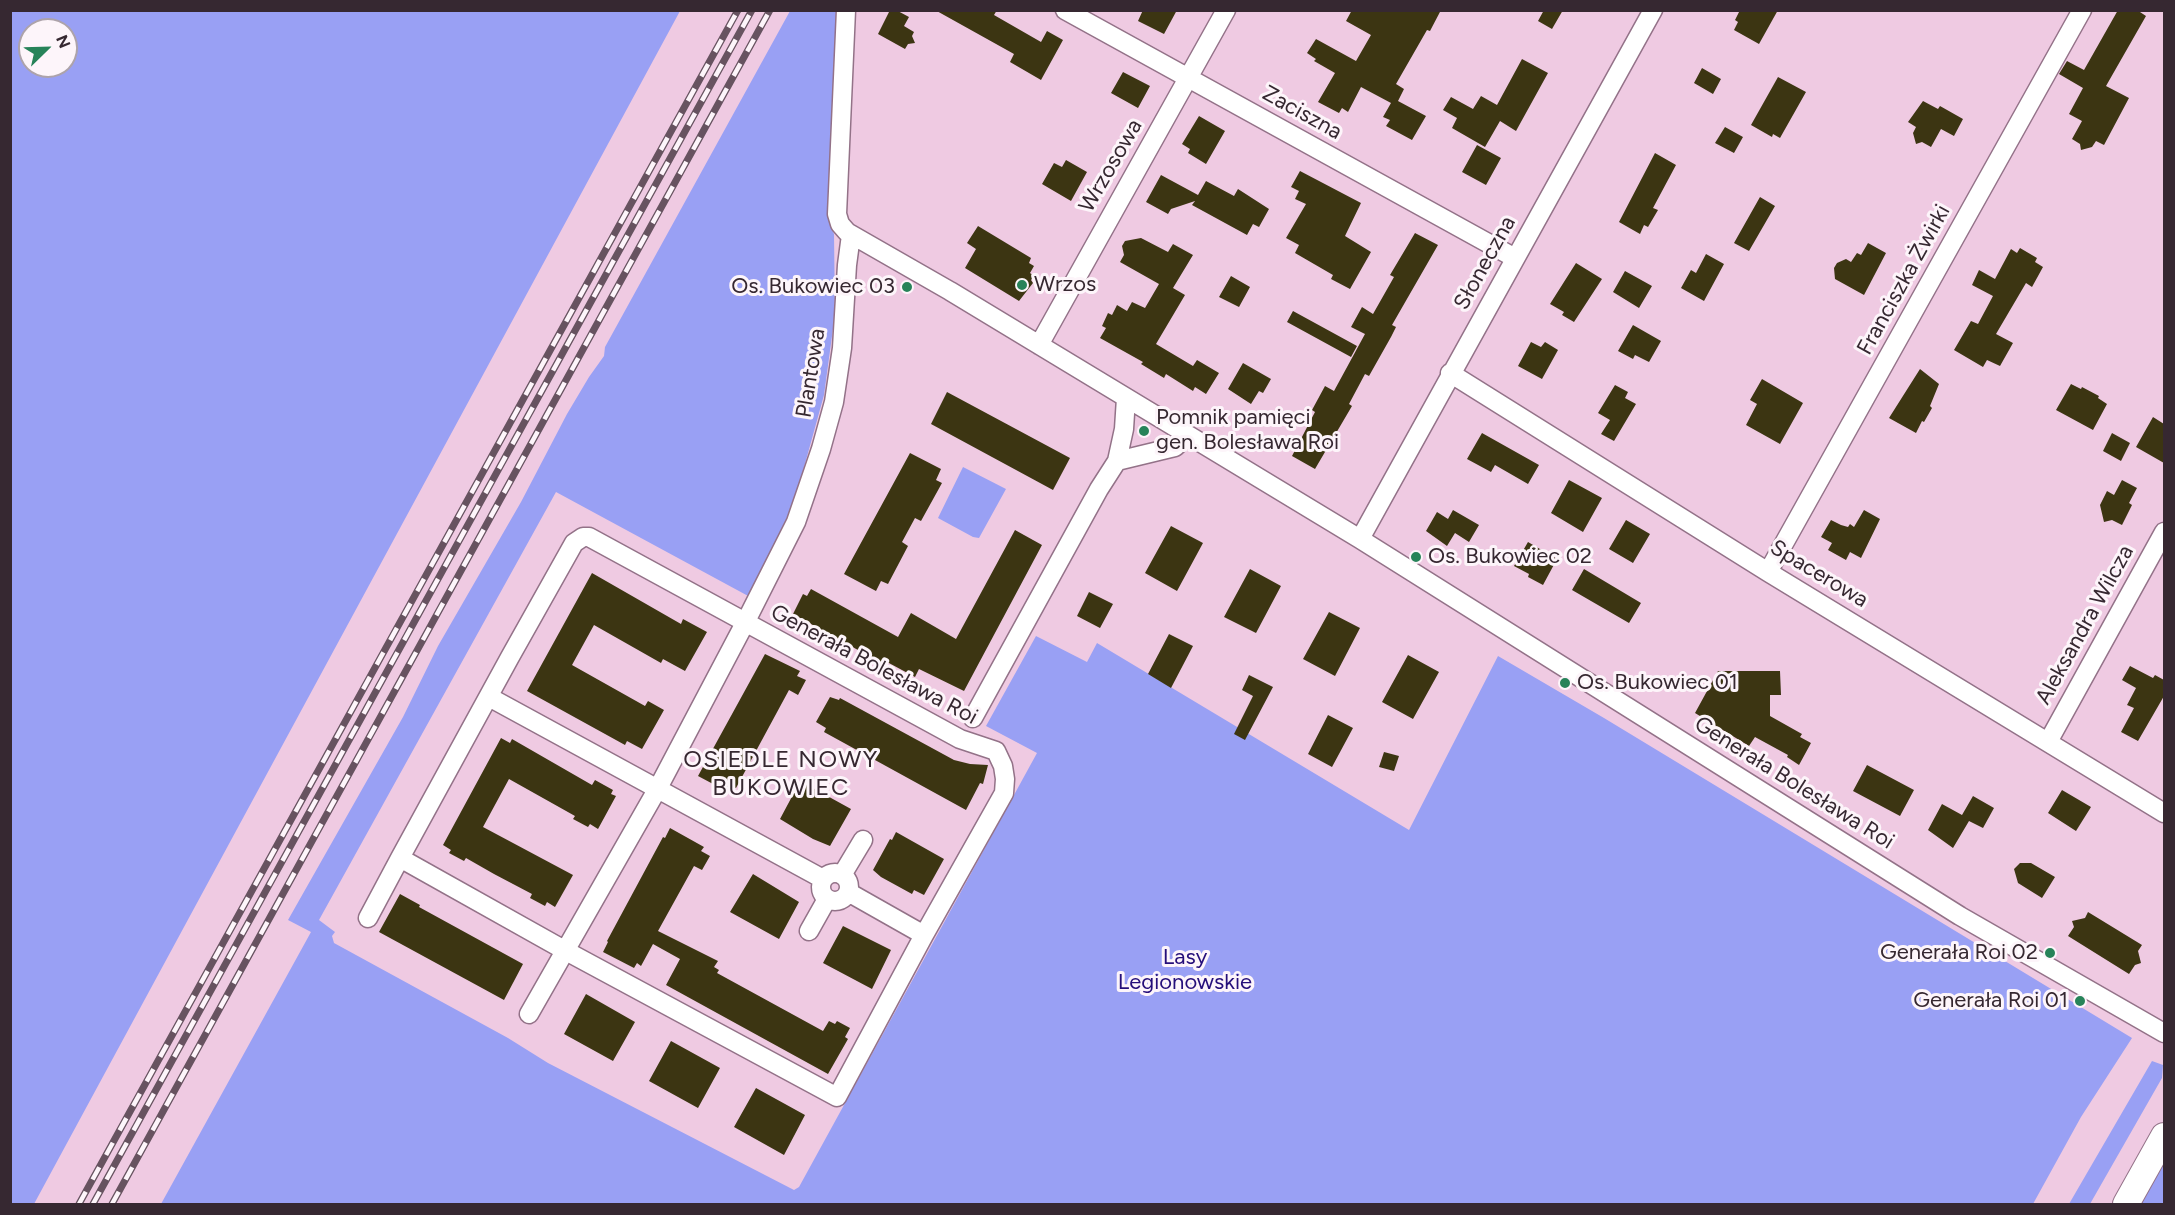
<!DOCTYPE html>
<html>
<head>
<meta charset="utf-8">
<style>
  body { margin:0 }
  #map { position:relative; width:2175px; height:1215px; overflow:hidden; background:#efcae2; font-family:Figtree,sans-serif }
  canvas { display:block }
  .frame { position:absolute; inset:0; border:12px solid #362831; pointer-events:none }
  .north { position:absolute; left:18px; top:18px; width:60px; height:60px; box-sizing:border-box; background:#fdf5fa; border:2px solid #ada3aa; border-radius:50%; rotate:67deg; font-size:16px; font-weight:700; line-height:24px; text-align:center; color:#362831 }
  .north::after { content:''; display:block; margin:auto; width:21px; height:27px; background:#278359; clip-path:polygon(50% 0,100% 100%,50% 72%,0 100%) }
</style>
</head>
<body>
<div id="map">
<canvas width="2175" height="1215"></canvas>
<div class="frame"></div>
<div class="north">N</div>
</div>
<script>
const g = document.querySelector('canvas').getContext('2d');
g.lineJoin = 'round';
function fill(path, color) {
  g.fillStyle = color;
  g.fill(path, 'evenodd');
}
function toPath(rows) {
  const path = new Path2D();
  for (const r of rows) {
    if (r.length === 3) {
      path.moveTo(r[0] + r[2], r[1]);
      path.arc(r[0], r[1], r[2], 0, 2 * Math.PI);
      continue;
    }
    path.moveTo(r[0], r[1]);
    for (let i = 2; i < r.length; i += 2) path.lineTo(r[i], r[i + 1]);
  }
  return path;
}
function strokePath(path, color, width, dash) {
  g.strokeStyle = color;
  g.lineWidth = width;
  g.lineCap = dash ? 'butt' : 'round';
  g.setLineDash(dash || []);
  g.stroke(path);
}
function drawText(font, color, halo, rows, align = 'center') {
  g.font = font + ' Figtree,sans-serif';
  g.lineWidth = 6;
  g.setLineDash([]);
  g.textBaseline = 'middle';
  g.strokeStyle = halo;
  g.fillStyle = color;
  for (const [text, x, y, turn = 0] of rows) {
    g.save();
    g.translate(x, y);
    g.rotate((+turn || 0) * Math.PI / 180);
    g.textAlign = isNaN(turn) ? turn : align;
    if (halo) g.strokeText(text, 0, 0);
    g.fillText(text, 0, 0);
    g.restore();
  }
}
fill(toPath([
  [10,11,680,11,34,1204,10,1204],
  [30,30,66,30,66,66,30,66],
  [790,11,836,11,829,222,834,234,835,314,824,395,795,500,750,597,556,492,319,920,335,932,332,936,334,943,508,1038,548,1063,794,1190,799,1187,1037,753,986,726,1036,636,1087,662,1097,643,1409,830,1498,656,1604,718,2132,1038,2081,1117,2033,1204,161,1204,311,932,288,920,403,717,438,646,521,502,567,414,589,377,604,356,605,347],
  [963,467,1006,489,979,538,973,537,938,518],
  [2152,1061,2163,1065,2162,1078,2090,1204,2069,1204],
  [2164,1160,2164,1204,2139,1204]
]), '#99a0f4');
fill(toPath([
  [890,10,896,10,909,17,904,26,914,32,912,36,915,43,908,44,905,49,878,34],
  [935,10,997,10,994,15,1041,42,1047,31,1063,40,1041,80,1010,62,1014,54],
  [1143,10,1177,10,1164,34,1138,21],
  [1352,10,1441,10,1430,31,1427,30,1396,84,1404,89,1398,101,1426,116,1412,140,1386,126,1390,120,1383,117,1391,103,1361,87,1348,112,1342,108,1339,113,1318,102,1335,73,1314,61,1316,59,1307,53,1316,39,1356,61,1371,35,1346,21],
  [1544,10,1563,10,1552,29,1538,21],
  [1740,10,1778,10,1759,44,1734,30,1738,22,1735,20],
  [2118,10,2137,10,2146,16,2106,86,2129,98,2104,145,2096,141,2092,147,2081,150,2080,144,2072,139,2082,121,2069,114,2083,88,2059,74,2067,61,2084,70],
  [1522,59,1548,73,1516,131,1500,121,1485,147,1452,128,1457,118,1443,110,1451,97,1473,109,1481,96,1497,105],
  [1702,68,1721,79,1713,94,1694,83],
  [1123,72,1150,86,1138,108,1111,93],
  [1778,77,1806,92,1780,138,1773,134,1772,137,1751,125],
  [1923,101,1938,109,1940,106,1963,119,1954,136,1941,129,1931,147,1922,142,1916,144,1913,133,1916,127,1908,122],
  [1199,116,1225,131,1206,164,1188,153,1190,149,1182,144],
  [1725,127,1743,137,1734,153,1715,143],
  [1477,145,1501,158,1486,185,1462,172],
  [1655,153,1676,165,1653,208,1658,210,1648,227,1644,225,1640,234,1619,222],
  [1066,160,1087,172,1071,201,1042,184,1054,163,1062,167],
  [1300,171,1361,203,1345,236,1371,252,1350,289,1331,279,1333,275,1295,253,1299,245,1286,238,1306,204,1295,199,1299,191,1291,187],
  [1161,175,1198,195,1206,181,1234,196,1238,189,1269,209,1259,227,1253,224,1247,235,1192,205,1195,201,1171,209,1168,214,1146,202],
  [1760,197,1775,206,1749,251,1734,243],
  [978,226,1031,258,1029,263,1034,266,1030,273,1034,276,1031,280,1033,283,1019,301,965,268,976,249,967,243],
  [1415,233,1438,245,1392,325,1396,327,1391,337,1369,376,1365,374,1349,404,1352,406,1315,469,1292,456,1315,412,1312,410,1325,386,1334,391,1365,334,1351,327,1362,307,1373,314,1394,277,1390,275],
  [1141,238,1168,252,1173,244,1193,255,1173,288,1185,295,1156,344,1193,366,1197,360,1219,373,1206,394,1195,387,1193,391,1166,374,1164,378,1141,364,1143,362,1100,338,1106,328,1102,326,1108,313,1112,315,1117,305,1127,311,1132,302,1145,308,1159,284,1120,262,1124,255,1122,246,1125,241],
  [1868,243,1886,253,1864,295,1835,279,1834,268,1837,263,1846,259,1851,262,1857,253,1861,255],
  [2020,248,2037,258,2035,262,2043,267,2032,287,2026,283,1996,334,2013,343,2000,366,1987,360,1983,367,1954,350,1971,321,1978,324,1993,296,1972,285,1979,270,1995,279,2011,249,2017,253],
  [1706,254,1724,264,1704,301,1681,288,1691,270,1696,273],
  [1576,263,1602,279,1574,322,1562,315,1564,312,1550,304],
  [1625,271,1652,286,1639,308,1613,292],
  [1231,276,1250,287,1239,307,1219,297],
  [1293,311,1357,346,1351,357,1287,322],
  [1633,325,1661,341,1649,362,1635,355,1633,359,1618,351],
  [1531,342,1541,347,1545,342,1558,350,1542,379,1518,366],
  [1243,363,1271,379,1263,393,1259,391,1251,404,1228,389],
  [1920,369,1939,384,1930,406,1932,408,1924,422,1922,421,1916,433,1889,418],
  [1762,379,1803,403,1780,444,1746,425,1757,404,1750,400],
  [2071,384,2081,389,2082,387,2099,396,2098,398,2107,404,2093,430,2056,410],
  [1615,385,1628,392,1625,398,1636,404,1614,441,1601,434,1610,420,1598,413],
  [947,392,1070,458,1053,490,931,424],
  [2153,417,2164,424,2164,463,2136,447],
  [1482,433,1539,465,1528,484,1495,465,1491,472,1467,459],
  [2112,433,2130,443,2121,461,2103,451],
  [910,453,941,469,936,480,942,483,921,521,915,518,902,542,908,546,888,584,881,581,876,591,844,574],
  [1569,480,1602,498,1583,532,1551,513],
  [2122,480,2137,488,2129,503,2132,505,2122,525,2112,520,2104,522,2100,505,2107,491,2114,495],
  [1453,510,1479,525,1469,542,1455,533,1447,546,1426,531,1437,512,1448,519],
  [1864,510,1880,519,1861,558,1850,552,1846,560,1828,550,1832,543,1821,537,1831,520,1841,525,1848,527,1850,524,1854,527],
  [1626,520,1650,534,1633,563,1609,549],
  [1171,526,1203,543,1177,591,1145,573],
  [1015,530,1042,545,964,691,919,669,915,677,887,662,885,665,793,614,803,594,807,596,811,589,898,637,911,613,956,639],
  [1528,542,1557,559,1543,585,1528,577,1529,574,1514,566],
  [1250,569,1281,586,1256,633,1224,617],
  [1584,569,1641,603,1629,623,1572,590],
  [592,573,681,624,683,619,707,632,685,671,663,659,661,663,594,625,572,665,645,706,648,701,664,710,642,749,627,741,625,745,527,691],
  [1089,592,1113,604,1100,628,1077,616],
  [1329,612,1360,628,1335,676,1303,659],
  [1169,634,1193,646,1171,688,1148,674],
  [765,654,800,671,797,676,806,680,798,695,789,690,736,788,733,787,730,793,698,776],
  [1408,655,1439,672,1413,719,1382,702],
  [2130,666,2153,678,2155,675,2164,680,2164,696,2138,741,2121,732,2134,708,2127,705,2136,688,2122,680],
  [1718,671,1780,671,1781,695,1770,695,1770,716,1802,734,1800,737,1811,743,1799,765,1787,757,1788,755,1755,737,1749,746,1695,713],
  [1249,675,1273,687,1245,740,1234,734,1253,696,1242,690],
  [830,697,839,700,840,698,954,760,970,764,988,765,983,784,980,783,966,810,824,732,826,728,816,722],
  [1328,715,1353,728,1332,767,1308,754],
  [501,738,510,743,512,739,592,785,595,780,613,790,611,794,616,796,598,829,590,824,588,827,573,819,575,816,509,779,483,827,573,875,555,907,547,902,545,906,530,898,532,894,494,874,466,858,464,861,449,853,451,850,443,845],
  [1384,752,1399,756,1394,771,1379,767],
  [1867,765,1914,790,1900,816,1853,791],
  [802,782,851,809,830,846,813,839,780,819,796,789,798,790],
  [2062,790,2091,807,2076,831,2048,813],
  [1973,796,1994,808,1983,828,1969,821,1953,848,1928,830,1942,804,1962,815],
  [670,828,704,847,701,851,710,856,702,870,694,866,658,931,718,961,714,967,719,970,717,973,823,1031,829,1021,835,1024,837,1021,850,1028,845,1037,848,1039,828,1074,666,985,680,959,653,944,641,966,637,963,634,968,603,952,608,942,607,941,663,837,665,838],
  [896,832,944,859,924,895,914,890,912,894,881,877,873,870,890,839,892,840],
  [2020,863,2031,863,2055,877,2042,898,2018,883,2014,869],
  [753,874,799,902,779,939,730,912],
  [400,894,420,905,419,907,523,964,504,1000,379,932],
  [2088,912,2142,945,2138,951,2141,963,2135,965,2129,974,2068,936,2074,927,2072,921,2085,918],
  [843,926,891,950,872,989,823,963],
  [586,994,635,1022,613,1061,564,1034],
  [671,1041,720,1068,698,1108,649,1081],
  [756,1088,805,1115,784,1155,734,1127]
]), '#3c3512');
const street = toPath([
  [846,10,837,214,840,224,847,232,950,291,1360,539,1960,916,2164,1033],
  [1065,10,1515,258],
  [1039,345,1226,10],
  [1450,373,1768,572,2164,813],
  [1117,461,1175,447,1188,435],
  [1360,539,1653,10],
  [1768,572,2082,10],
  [489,697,823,879],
  [973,718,1099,489,1117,461,1124,429,1126,398],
  [2048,742,2164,532],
  [835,887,14],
  [842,875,863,840],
  [848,892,924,935],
  [368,918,400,858,510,657,574,543,583,537,589,537,960,739,996,751,1003,766,1005,779,1004,793,924,935,837,1097,566,951,400,858],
  [809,931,827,899],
  [529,1014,658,788,745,623,796,522,821,449,834,402,842,348,847,265,851,235]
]);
const secondary = toPath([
  [2126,1204,2164,1136]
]);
strokePath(street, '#937288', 21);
strokePath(secondary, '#937288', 28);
strokePath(street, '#fff', 18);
strokePath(secondary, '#fff', 26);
const rail = toPath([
  [79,1204,738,10],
  [93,1204,752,10],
  [112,1204,770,10]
]);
strokePath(rail, '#675360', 7);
strokePath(rail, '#fdf5fa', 4.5, [14]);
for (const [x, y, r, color] of [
  [1022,285,6,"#278359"],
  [907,287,6,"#278359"],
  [1144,431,6,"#278359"],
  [1416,557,6,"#278359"],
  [1565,683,6,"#278359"],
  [2050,953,6,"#278359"],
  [2080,1001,6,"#278359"]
]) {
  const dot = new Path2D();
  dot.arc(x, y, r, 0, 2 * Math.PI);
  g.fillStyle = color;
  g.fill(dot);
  strokePath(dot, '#fdf5fa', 2);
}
drawText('22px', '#362831', '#fdf5fa', [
  ["Zaciszna",1302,113,29],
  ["Wrzosowa",1111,166,-60],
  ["Słoneczna",1485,263,-61],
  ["Franciszka Żwirki",1904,280,-61],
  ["Plantowa",811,373,-81],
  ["Spacerowa",1819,574,31],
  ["Aleksandra Wilcza",2085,625,-61],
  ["Generała Bolesława Roi",874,665,28],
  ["Generała Bolesława Roi",1794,783,32]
]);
drawText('22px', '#362831', '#fdf5fa', [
  ["Wrzos",1034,285],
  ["Os. Bukowiec 03",895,287,"right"],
  ["Pomnik pamięci",1156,418],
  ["gen. Bolesława Roi",1156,443],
  ["Os. Bukowiec 02",1428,557],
  ["Os. Bukowiec 01",1577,683],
  ["Generała Roi 02",2038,953,"right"],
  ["Generała Roi 01",2068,1001,"right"]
], 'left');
drawText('22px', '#250e7a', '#fdf5fa', [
  ["Lasy",1185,958],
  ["Legionowskie",1185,983]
]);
g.letterSpacing = '1.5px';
drawText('24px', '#362831', '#fdf5fa', [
  ["OSIEDLE NOWY",781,760],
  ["BUKOWIEC",781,788]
]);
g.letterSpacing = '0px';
</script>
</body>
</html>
